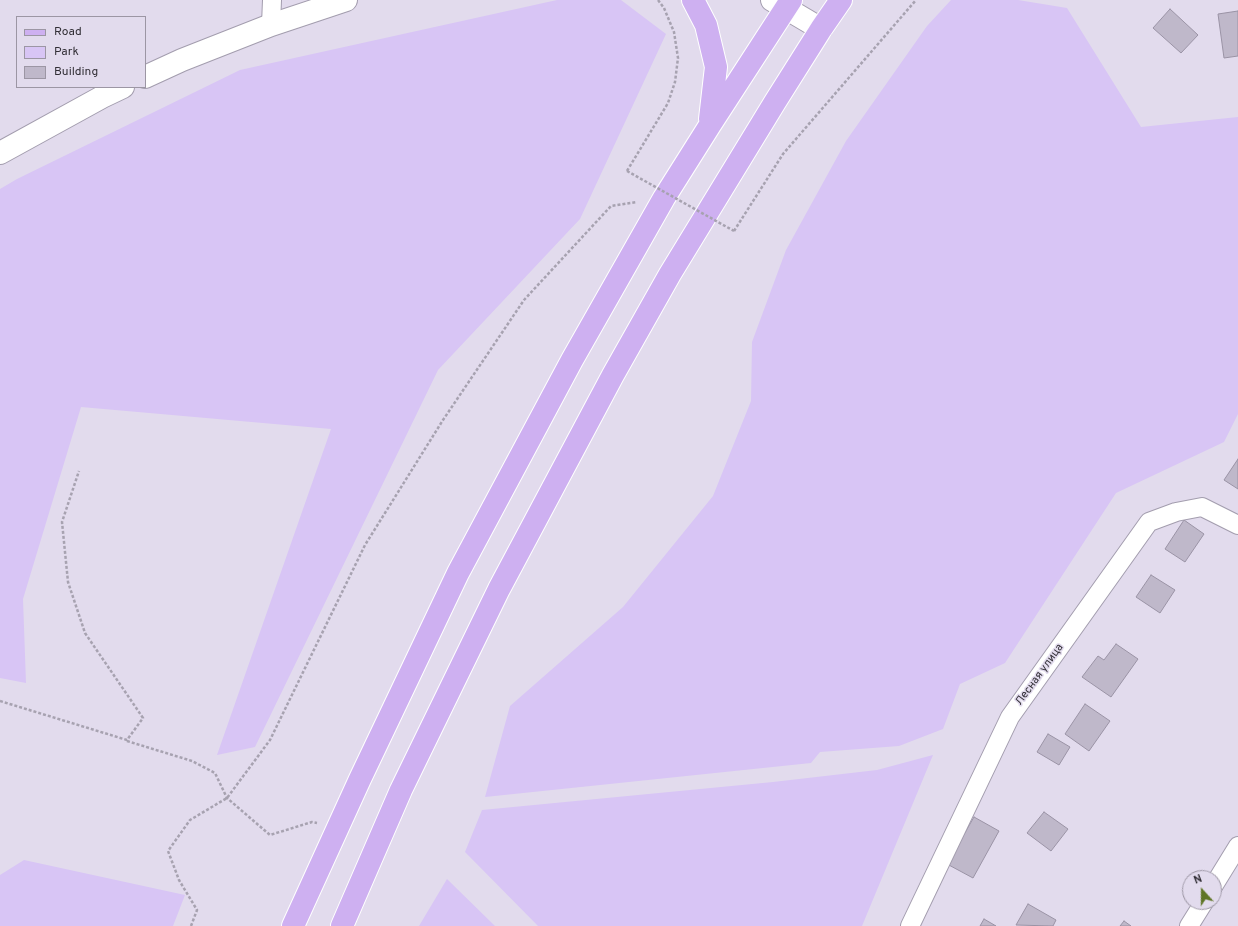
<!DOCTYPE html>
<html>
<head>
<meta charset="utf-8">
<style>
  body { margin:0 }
  #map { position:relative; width:1238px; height:926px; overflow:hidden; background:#e2dbed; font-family:Overpass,sans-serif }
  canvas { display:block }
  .legend { position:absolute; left:16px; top:16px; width:130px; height:72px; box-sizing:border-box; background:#e2dbed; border:1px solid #9c96a4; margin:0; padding:5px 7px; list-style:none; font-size:12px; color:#322f36 }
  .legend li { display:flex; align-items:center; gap:8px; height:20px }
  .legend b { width:20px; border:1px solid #9c96a4 }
  .north { position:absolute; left:1182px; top:870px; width:40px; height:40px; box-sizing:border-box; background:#e2dbed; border:1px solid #9c96a4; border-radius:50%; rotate:339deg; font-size:11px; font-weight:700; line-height:16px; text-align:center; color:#322f36 }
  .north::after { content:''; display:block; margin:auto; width:14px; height:18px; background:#5f7526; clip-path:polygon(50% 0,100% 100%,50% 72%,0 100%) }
</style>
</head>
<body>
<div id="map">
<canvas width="1238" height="926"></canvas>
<ul class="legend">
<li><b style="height:5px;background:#ceb0f1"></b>Road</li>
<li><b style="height:11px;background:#d8c5f5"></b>Park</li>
<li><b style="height:11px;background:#bfb8ca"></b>Building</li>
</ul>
<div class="north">N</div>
</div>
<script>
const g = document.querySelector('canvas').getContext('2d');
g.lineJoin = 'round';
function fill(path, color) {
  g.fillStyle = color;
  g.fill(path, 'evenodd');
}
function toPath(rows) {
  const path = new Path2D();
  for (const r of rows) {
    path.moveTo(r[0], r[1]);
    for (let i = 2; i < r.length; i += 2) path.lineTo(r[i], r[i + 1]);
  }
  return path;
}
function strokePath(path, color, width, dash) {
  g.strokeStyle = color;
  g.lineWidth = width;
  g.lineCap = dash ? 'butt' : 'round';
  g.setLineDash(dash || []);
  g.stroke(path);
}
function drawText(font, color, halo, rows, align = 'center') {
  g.font = font + ' Overpass,sans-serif';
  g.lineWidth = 3;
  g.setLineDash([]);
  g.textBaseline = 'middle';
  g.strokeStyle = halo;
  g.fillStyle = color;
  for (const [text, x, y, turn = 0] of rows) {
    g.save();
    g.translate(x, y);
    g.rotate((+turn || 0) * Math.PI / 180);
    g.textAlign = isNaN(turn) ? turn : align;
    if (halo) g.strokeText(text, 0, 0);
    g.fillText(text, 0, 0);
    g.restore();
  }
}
fill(toPath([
  [557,0,621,0,666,34,580,219,438,370,255,747,217,755,331,429,81,407,23,599,26,683,0,678,0,189,17,179,240,70],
  [951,0,1018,0,1067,8,1141,127,1238,117,1238,414,1224,442,1116,493,1005,663,960,684,943,729,899,746,820,752,811,763,485,797,510,706,623,607,713,496,751,401,752,342,786,250,846,141,927,26],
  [933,755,862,926,538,926,465,852,482,810,773,782,877,770],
  [24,860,185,895,173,926,0,926,0,875],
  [447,879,495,926,419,926]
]), '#d8c5f5');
const building = toPath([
  [1170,9,1198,35,1181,53,1153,28,1170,9],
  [1238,11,1238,56,1224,58,1218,14,1238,11],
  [1238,459,1238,489,1224,480,1238,459],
  [1184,520,1204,534,1185,562,1165,549,1184,520],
  [1151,575,1175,590,1160,613,1136,597,1151,575],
  [1116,644,1138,659,1111,697,1082,677,1098,656,1104,660,1116,644],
  [1085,704,1110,721,1089,751,1065,734,1085,704],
  [1048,734,1070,747,1059,765,1037,752,1048,734],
  [1044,812,1068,829,1051,851,1027,833,1044,812],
  [974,817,999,831,973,878,947,864,974,817],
  [1028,904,1056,920,1053,926,1016,925,1028,904],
  [984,919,996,926,980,926,984,919],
  [1124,921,1131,926,1120,926,1124,921]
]);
fill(building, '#bfb8ca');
strokePath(building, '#9a93a5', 1);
const minor = toPath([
  [271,25,272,0],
  [1214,885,1238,846],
  [910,926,1010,717,1149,522,1176,512,1202,507,1238,525],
  [1189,926,1204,902]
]);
const tertiary = toPath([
  [772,0,821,29],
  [145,77,182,60,271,25,346,0],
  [0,153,102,97,123,87]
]);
const primary = toPath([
  [693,0,706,25,716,67,710,119],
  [293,926,360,779,458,573,572,360,664,198,710,125,791,0],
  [342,926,401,790,499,589,613,375,670,274,775,102,821,29,841,0]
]);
strokePath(minor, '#a39dae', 20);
strokePath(tertiary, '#a39dae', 24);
strokePath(primary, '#fff', 24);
strokePath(toPath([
  [627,171,668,103,675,82,678,58,674,32,664,8,658,0],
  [734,231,783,154,916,0],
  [0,701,127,740,143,718,85,633,68,582,62,522,79,471],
  [127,741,192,761,215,773,227,798,270,835,312,822,317,823],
  [191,926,197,910,179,880,168,851,190,820,227,798,270,740,365,545,443,420,524,300,611,206,637,202]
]), '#a7a2b0', 2.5, [3, 2]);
strokePath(minor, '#fff', 18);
strokePath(tertiary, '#fff', 22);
strokePath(primary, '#ceb0f1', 22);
strokePath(toPath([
  [627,171,734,231]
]), '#a7a2b0', 2.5, [3, 2]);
drawText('11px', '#322f36', '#e2dbed', [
  ["Лесная улица",1040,675,-54]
]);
</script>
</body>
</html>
